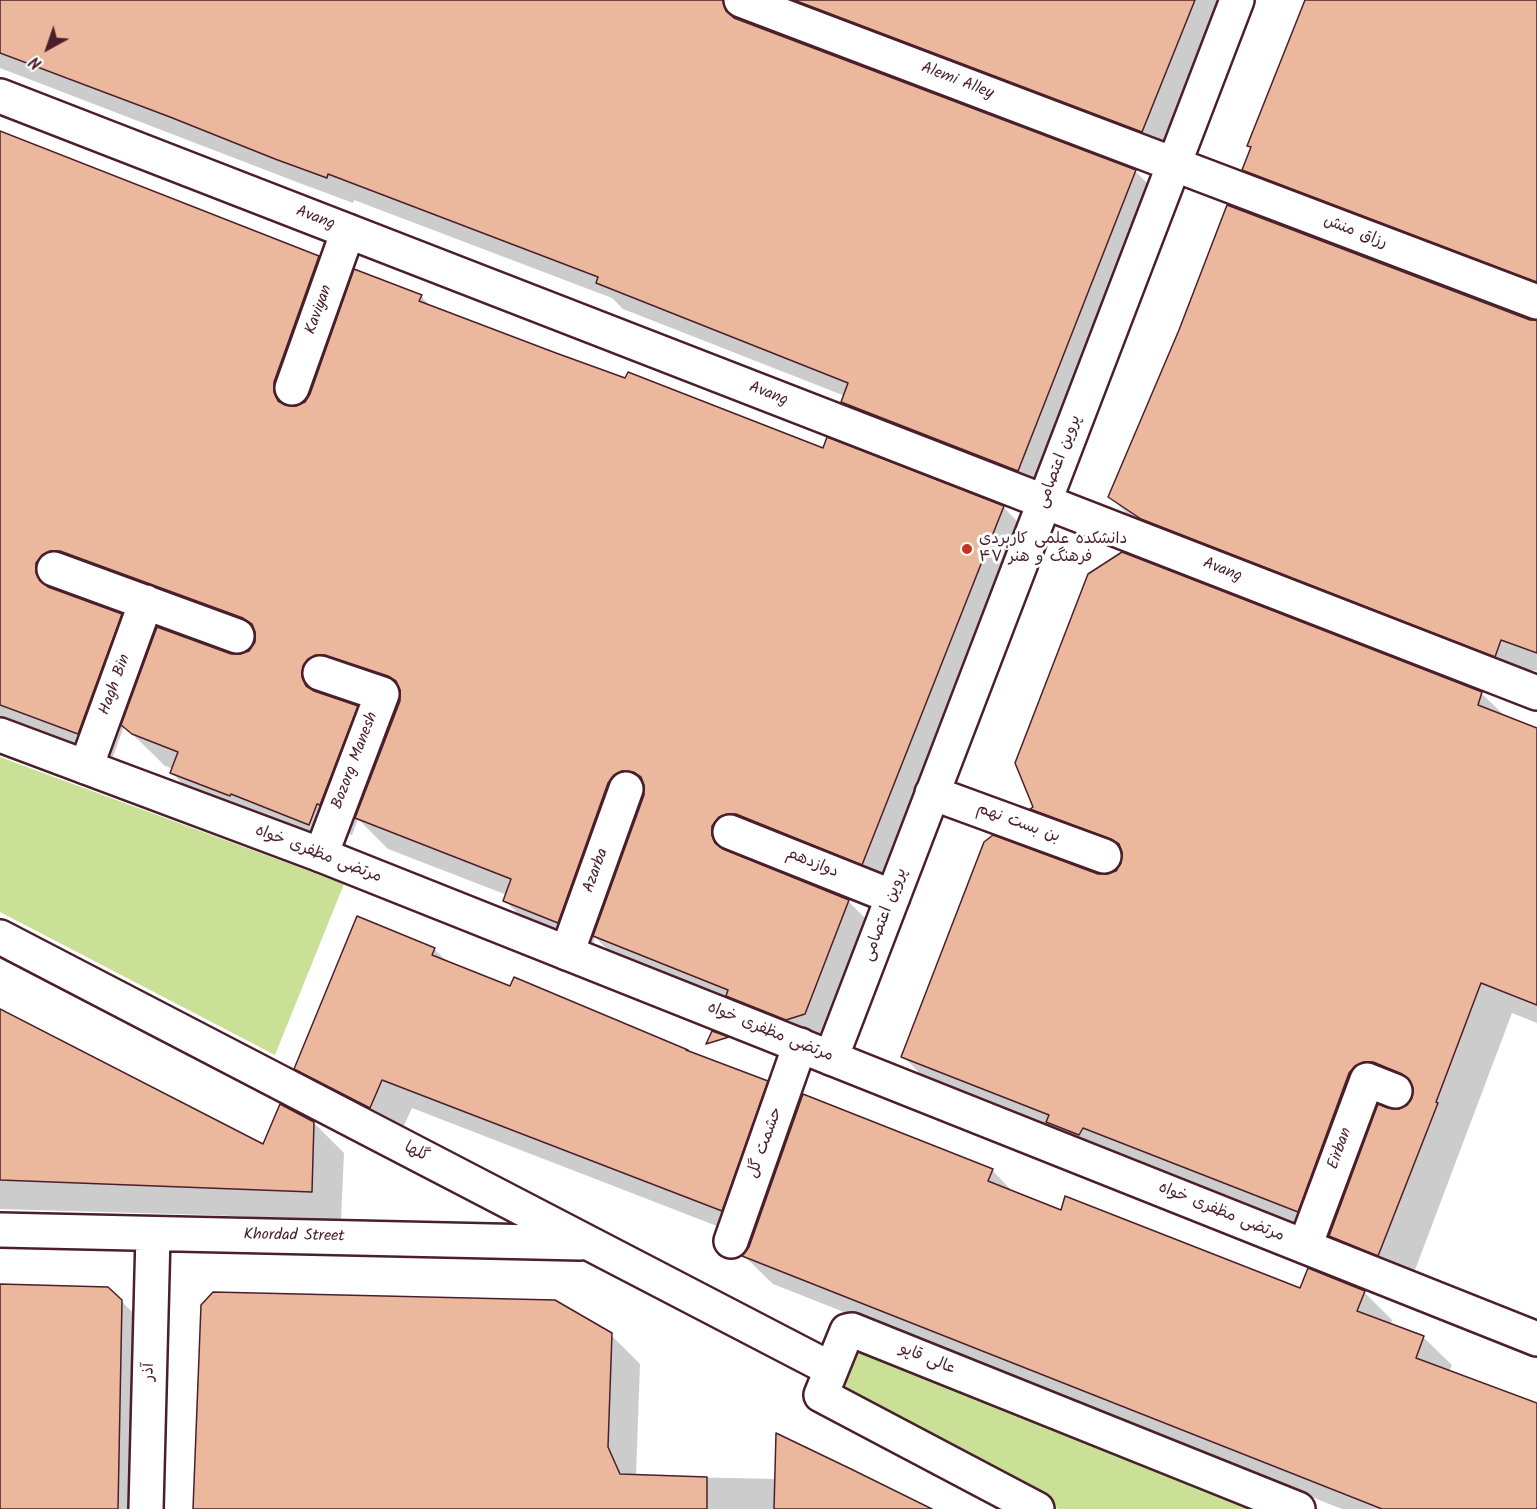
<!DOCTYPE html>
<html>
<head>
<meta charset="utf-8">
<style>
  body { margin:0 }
  #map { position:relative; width:1537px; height:1509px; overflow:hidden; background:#fff; font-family:Kalam,sans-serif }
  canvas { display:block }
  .north { position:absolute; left:18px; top:18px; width:60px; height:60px; -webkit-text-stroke:4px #fff; paint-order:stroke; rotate:220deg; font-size:16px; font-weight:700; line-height:24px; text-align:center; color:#4a1f2b }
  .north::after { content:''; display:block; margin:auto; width:21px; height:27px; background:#4a1f2b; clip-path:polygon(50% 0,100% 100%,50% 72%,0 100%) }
</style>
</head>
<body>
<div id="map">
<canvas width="1537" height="1509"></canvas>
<div class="north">N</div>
</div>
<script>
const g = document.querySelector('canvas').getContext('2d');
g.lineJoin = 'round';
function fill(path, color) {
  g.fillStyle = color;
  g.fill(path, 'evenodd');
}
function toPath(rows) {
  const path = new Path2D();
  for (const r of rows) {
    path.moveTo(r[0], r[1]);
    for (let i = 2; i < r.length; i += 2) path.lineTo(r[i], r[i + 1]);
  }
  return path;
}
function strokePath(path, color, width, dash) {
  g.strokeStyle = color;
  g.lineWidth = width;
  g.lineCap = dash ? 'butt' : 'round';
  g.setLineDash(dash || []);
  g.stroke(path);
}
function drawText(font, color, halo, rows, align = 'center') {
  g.font = font + ' Kalam,"Playpen Sans Arabic",sans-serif';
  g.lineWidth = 6;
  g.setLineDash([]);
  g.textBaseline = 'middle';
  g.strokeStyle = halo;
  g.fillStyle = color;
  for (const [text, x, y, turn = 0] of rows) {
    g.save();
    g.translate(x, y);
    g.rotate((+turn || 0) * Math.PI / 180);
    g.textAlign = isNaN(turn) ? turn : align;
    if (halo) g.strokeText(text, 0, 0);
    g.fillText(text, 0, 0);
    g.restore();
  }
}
fill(toPath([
  [0,757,344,884,275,1055,0,912],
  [857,1345,1261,1509,1058,1509,836,1391]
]), '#c9e096');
fill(toPath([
  [0,0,1230,0,1168,157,749,20,749,25,1135,171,1161,197,1044,496,869,428,843,402,845,396,623,309,612,298,354,200,353,203,302,184,0,68],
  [1306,0,1537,0,1537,300,1275,201,1244,170,1252,149,1248,145],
  [0,134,318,257,349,288,421,296,432,308,556,355,824,449,1003,507,1035,539,894,895,750,849,744,856,744,859,848,901,880,933,836,1046,626,968,595,937,590,953,537,932,505,901,507,895,388,849,358,819,352,835,349,834,340,855,204,805,172,773,174,769,165,766,155,756,124,726,110,765,0,722],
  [93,582,256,642,250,652,240,656,152,646,121,615,67,595,74,586],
  [358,686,401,701,387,737,357,707,333,699,340,690],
  [1530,321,1537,322,1537,671,1532,670,1526,687,1141,528,1110,497],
  [1481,693,1506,717,1537,730,1537,1023,1512,1013,1409,1286,1362,1267,1331,1236,1329,1242,934,1088,903,1056,1098,875,1107,876,1116,872,1123,862,1063,840,1033,809],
  [1406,1093,1414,1096,1408,1106,1399,1111,1379,1107,1386,1097],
  [358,918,435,950,449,963,767,1082,798,1113,992,1170,1015,1194,1062,1212,1301,1290,1364,1292,1392,1320,1391,1325,1423,1337,1452,1365,1449,1372,1537,1405,1537,1509,1342,1509,773,1284,744,1256,753,1240,412,1108,399,1136,326,1098,296,1069],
  [0,1010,263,1146,314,1123,344,1153,341,1221,208,1215,0,1209],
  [0,1285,121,1301,153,1332,149,1509,0,1509],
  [611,1335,640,1364,636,1476,776,1479,929,1509,194,1509]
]), '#0003');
const building = toPath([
  [0,0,723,0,726,11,734,18,1136,170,1018,471,841,402,848,383,596,283,598,277,328,174,327,178,275,159,170,117,0,53,0,0],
  [794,0,1195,0,1142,132,794,0],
  [1305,0,1537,0,1537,282,1242,170,1251,147,1247,146,1305,0],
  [0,131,319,256,274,382,274,392,278,401,285,405,296,406,305,402,310,394,354,269,422,295,419,301,556,353,625,378,628,372,823,448,827,437,1004,506,862,865,736,814,727,814,719,817,712,826,712,835,715,843,723,849,849,900,805,1014,786,1020,726,996,728,990,593,936,644,795,644,785,641,777,633,772,622,771,614,775,608,783,558,923,503,901,511,879,355,818,400,701,400,690,396,681,388,676,325,655,316,655,308,659,303,666,302,677,306,686,314,691,358,706,320,805,317,804,309,825,231,794,230,796,170,773,178,752,132,734,121,725,157,627,231,654,240,654,249,651,255,642,255,632,252,624,243,618,60,551,50,551,42,555,36,563,36,573,40,581,48,587,122,614,78,734,0,705,0,131],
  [1227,205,1530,320,1537,320,1537,653,1501,640,1495,657,1141,519,1108,497,1179,330,1227,205],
  [1122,552,1482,692,1478,705,1537,728,1537,1005,1481,983,1436,1102,1438,1103,1378,1256,1329,1236,1378,1104,1388,1108,1398,1109,1407,1105,1412,1098,1413,1088,1409,1079,1402,1074,1373,1062,1364,1062,1355,1066,1349,1073,1298,1212,1083,1128,1079,1135,1046,1122,1049,1115,901,1057,984,842,993,835,1098,874,1107,874,1116,871,1121,863,1122,852,1119,844,1111,839,1030,809,1033,807,1015,763,1088,574,1122,552],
  [357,916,435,948,432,955,510,986,514,977,688,1050,686,1050,768,1081,722,1211,382,1080,370,1108,294,1069,357,916],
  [0,1009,263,1144,280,1104,314,1122,312,1192,0,1180,0,1009],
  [712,1031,729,1037,706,1044,712,1031],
  [803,1094,993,1169,988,1181,1061,1210,1065,1196,1300,1288,1308,1268,1365,1291,1357,1311,1424,1336,1416,1358,1537,1403,1537,1509,1382,1509,742,1256,749,1247,803,1094],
  [0,1284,108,1287,122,1300,118,1509,0,1509,0,1284],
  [213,1292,555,1300,612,1333,608,1447,620,1474,707,1477,707,1509,193,1509,201,1305,213,1292],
  [776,1433,851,1469,932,1509,774,1509,776,1433]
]);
fill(building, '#ebb89d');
strokePath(building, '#4a1f2b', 1.5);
const minor = toPath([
  [741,0,1537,302],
  [0,96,1537,693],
  [292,388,348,231],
  [54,569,237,636],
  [320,673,382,694,321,855],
  [86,767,146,602],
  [932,793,1104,856],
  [730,832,893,897],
  [0,937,831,1369],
  [567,953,626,789],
  [831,1058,1237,0],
  [0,1230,580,1243],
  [731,1241,800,1045],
  [1305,1246,1367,1080,1395,1091],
  [146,1509,153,1235],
  [1037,1509,821,1395,847,1331,852,1330,1298,1509]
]);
const major = toPath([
  [0,735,321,855,1537,1339]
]);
strokePath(minor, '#4a1f2b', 38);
strokePath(major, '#4a1f2b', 38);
strokePath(minor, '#fff', 33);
strokePath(major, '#fff', 33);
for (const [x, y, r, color] of [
  [967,549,6,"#c8321e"]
]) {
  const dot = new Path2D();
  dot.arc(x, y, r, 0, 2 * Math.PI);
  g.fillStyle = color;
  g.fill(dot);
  strokePath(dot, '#fff', 2);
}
drawText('16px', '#4a1f2b', '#fff', [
  ["Alemi Alley",957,82,21],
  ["Avang",315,219,21],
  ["رزاق منش",1355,233,21],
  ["Kaviyan",320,310,-70],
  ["Avang",768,395,21],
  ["پروین اعتصامی",1060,462,-69],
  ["Avang",1222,571,21],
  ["Hagh Bin",116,685,-70],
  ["Bozorg Manesh",356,761,-69],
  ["بن بست نهم",1018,824,20],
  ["مرتضی مظفری خواه",318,855,21],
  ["دوازدهم",812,864,22],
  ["Azarba",597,871,-70],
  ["پروین اعتصامی",886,915,-69],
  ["مرتضی مظفری خواه",770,1033,22],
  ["حشمت گل",766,1143,-70],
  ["Eirban",1341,1149,-70],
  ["گلها",416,1153,28],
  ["مرتضی مظفری خواه",1221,1213,22],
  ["Khordad Street",294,1237,1],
  ["عالی قاپو",927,1360,22],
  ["آذر",150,1372,-89]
]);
drawText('16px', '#4a1f2b', '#fff', [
  ["دانشکده علمی کاربردی",979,540],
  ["فرهنگ و هنر ۴۷",979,558]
], 'left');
</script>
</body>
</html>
